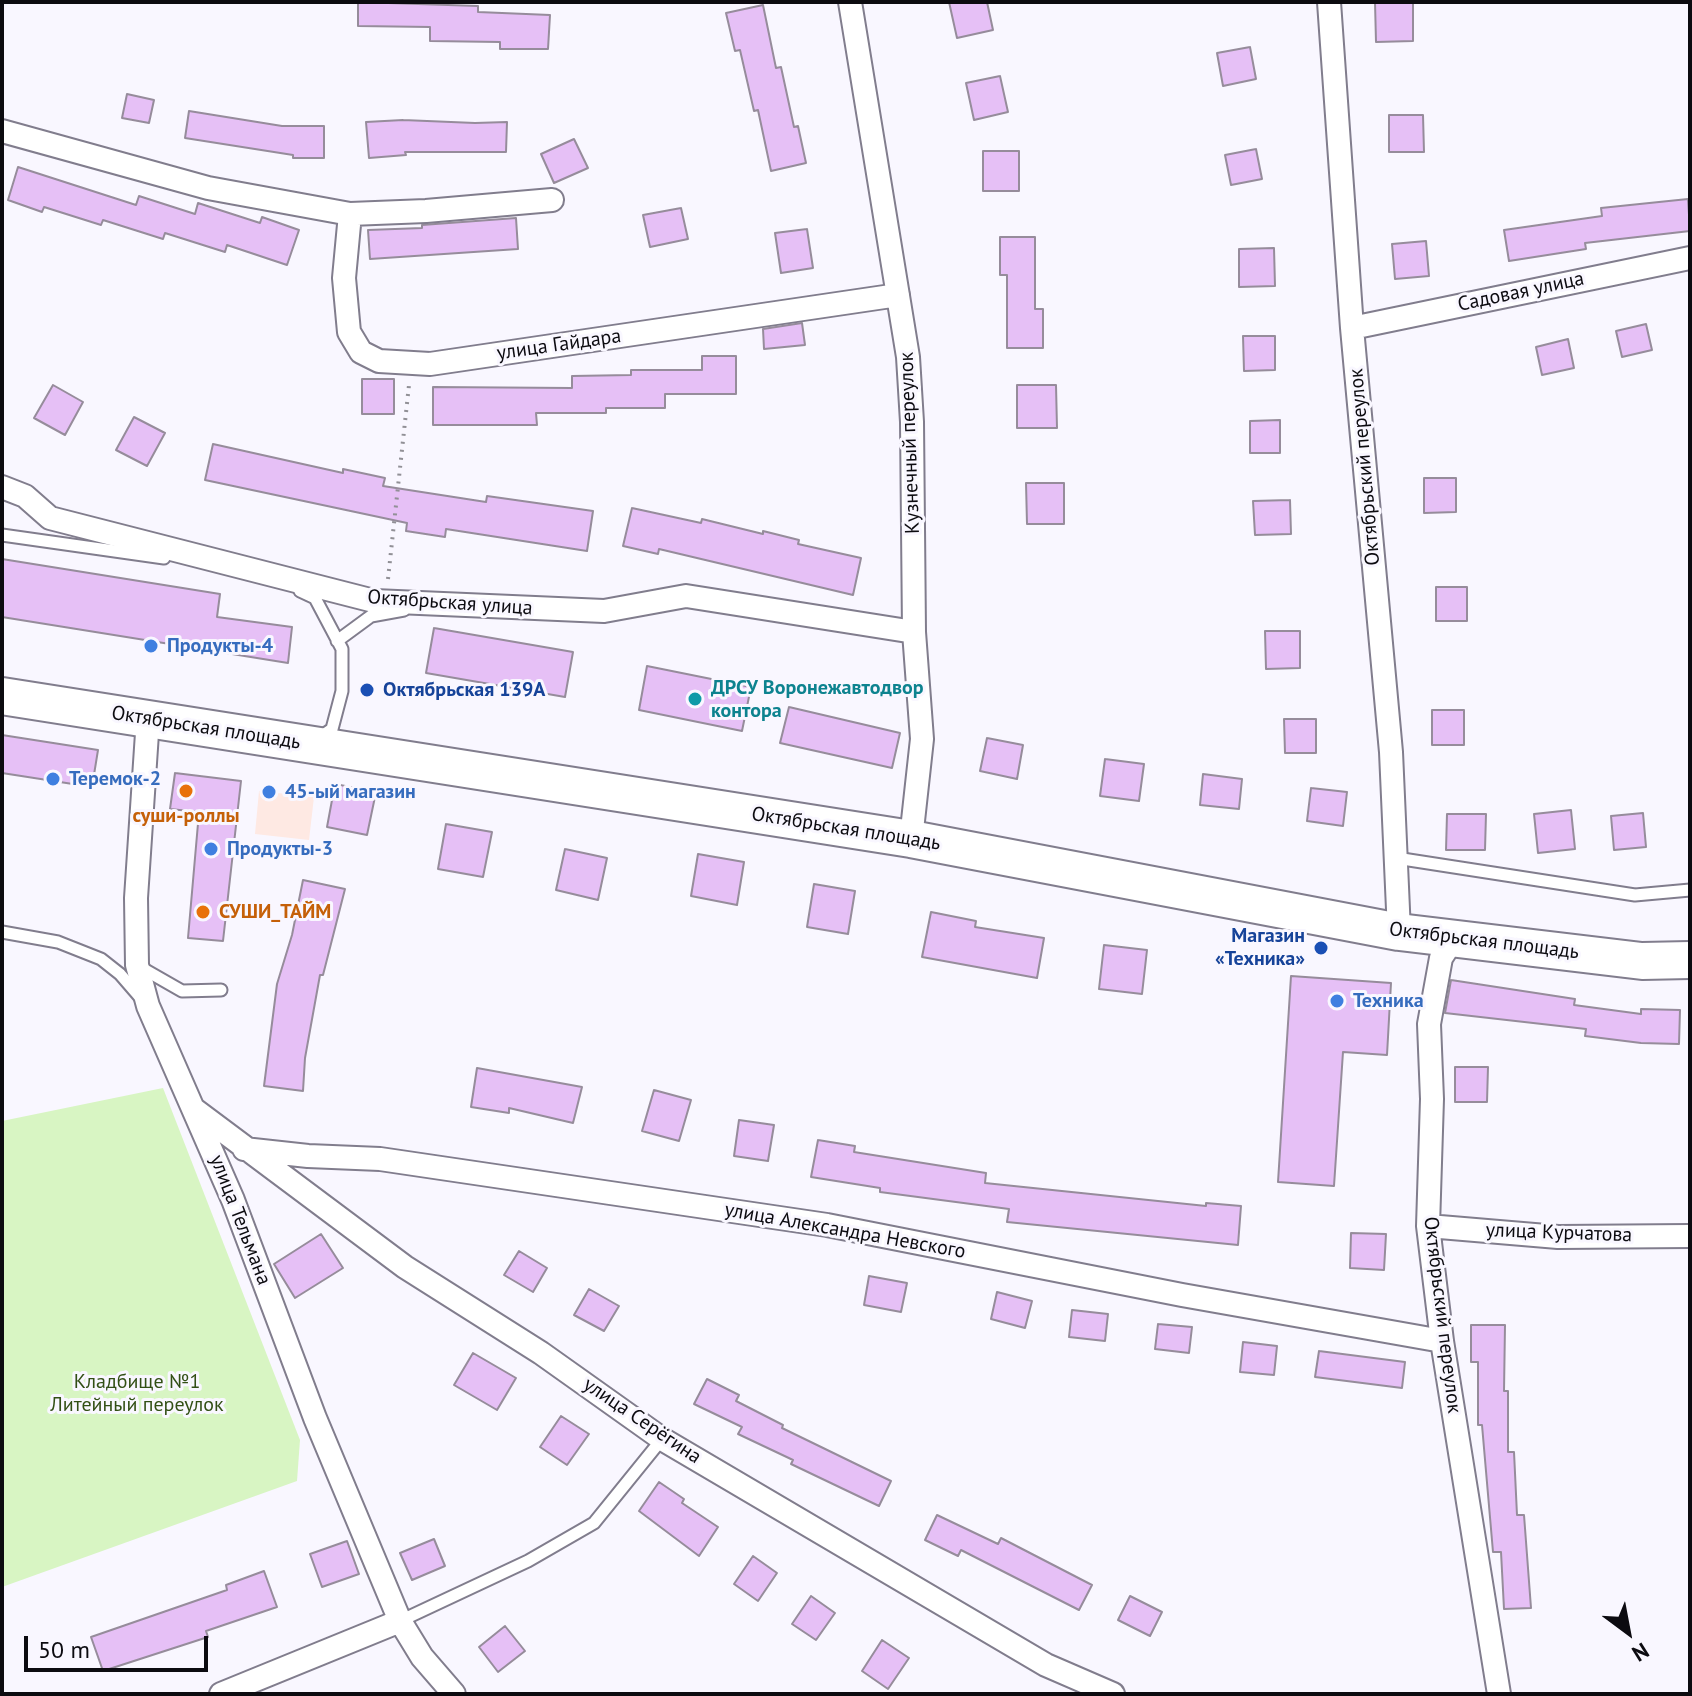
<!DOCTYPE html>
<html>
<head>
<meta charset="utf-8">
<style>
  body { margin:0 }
  #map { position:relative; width:1692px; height:1696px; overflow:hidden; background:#f9f7ff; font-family:"PT Sans",sans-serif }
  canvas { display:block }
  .frame { position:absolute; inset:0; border:4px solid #0c0b10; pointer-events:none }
  .north { position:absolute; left:1588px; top:1592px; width:80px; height:80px; -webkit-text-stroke:6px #f9f7ff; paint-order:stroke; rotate:148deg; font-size:22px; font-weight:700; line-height:32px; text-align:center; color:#0c0b10 }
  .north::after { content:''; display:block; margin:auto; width:28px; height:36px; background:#0c0b10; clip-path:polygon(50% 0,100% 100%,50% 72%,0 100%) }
  .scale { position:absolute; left:24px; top:1636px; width:184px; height:36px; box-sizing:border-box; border:4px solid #0c0b10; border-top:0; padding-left:10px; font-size:24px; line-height:28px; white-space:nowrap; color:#0c0b10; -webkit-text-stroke:6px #f9f7ff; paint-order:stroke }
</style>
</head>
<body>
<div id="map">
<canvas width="1692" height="1696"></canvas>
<div class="frame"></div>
<div class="north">N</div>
<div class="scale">50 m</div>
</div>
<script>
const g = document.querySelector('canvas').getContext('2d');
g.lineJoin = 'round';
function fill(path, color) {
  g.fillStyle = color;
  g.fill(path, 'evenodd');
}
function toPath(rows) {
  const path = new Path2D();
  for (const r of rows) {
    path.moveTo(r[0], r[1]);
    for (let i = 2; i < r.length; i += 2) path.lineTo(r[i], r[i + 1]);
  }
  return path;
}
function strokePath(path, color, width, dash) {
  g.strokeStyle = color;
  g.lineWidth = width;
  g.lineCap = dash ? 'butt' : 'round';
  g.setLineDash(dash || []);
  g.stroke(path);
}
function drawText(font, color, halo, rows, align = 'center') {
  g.font = font + ' "PT Sans",sans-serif';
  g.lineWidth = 6;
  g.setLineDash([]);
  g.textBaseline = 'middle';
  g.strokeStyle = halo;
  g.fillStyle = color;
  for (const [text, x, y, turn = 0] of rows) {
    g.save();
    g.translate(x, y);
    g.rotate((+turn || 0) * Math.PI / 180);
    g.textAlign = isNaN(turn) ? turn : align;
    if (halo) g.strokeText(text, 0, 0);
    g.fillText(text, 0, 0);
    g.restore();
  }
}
fill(toPath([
  [259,791,314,797,309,840,255,834]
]), '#fee9e3');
fill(toPath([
  [163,1088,300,1440,297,1481,2,1587,2,1121]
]), '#d8f5c3');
const building = toPath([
  [358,2,478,6,478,12,550,15,548,49,500,49,500,42,430,41,430,27,358,26,358,2],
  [949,2,987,2,993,30,957,38,949,2],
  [1375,2,1413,2,1413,41,1376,42,1375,2],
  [763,5,776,68,781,67,794,127,798,126,806,163,771,171,758,110,754,111,740,50,735,51,726,13,763,5],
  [1250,47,1256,79,1223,86,1217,53,1250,47],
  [1000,76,1008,112,974,120,966,83,1000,76],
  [127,94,154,100,149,123,122,118,127,94],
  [189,111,282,126,324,126,324,158,293,158,293,155,185,138,189,111],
  [1389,115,1423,115,1424,152,1389,152,1389,115],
  [403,120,475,123,507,122,506,152,405,152,406,155,369,158,366,122,403,120],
  [574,139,588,168,554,183,541,154,574,139],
  [1256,149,1262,179,1231,185,1225,155,1256,149],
  [983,151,1019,151,1019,191,983,191,983,151],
  [18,167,136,205,139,196,195,214,198,203,260,223,262,217,299,230,287,265,227,245,225,252,165,233,163,239,103,220,101,225,44,207,42,212,8,200,18,167],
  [1688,199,1690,231,1585,243,1586,249,1509,261,1504,230,1602,216,1601,208,1688,199],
  [681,208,688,239,650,247,643,215,681,208],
  [516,218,518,249,370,259,368,230,422,228,422,225,516,218],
  [807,229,813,268,781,273,775,233,807,229],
  [1000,237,1035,237,1035,309,1043,309,1043,348,1007,348,1007,275,1000,275,1000,237],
  [1426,241,1429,276,1395,279,1392,244,1426,241],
  [1274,248,1275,286,1239,287,1239,249,1274,248],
  [802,323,805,345,764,349,763,329,802,323],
  [1646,324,1652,350,1622,357,1616,331,1646,324],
  [1243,336,1275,336,1275,370,1244,371,1243,336],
  [1568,339,1574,368,1542,375,1536,347,1568,339],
  [702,356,736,356,736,394,665,394,665,408,606,408,606,413,536,413,537,425,433,425,433,387,572,388,572,376,631,375,631,370,702,370,702,356],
  [362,379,394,379,394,414,362,414,362,379],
  [53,385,83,402,65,435,34,418,53,385],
  [1017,385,1056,385,1057,428,1017,428,1017,385],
  [134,417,165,433,147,466,116,450,134,417],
  [1280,420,1280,453,1250,453,1250,421,1280,420],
  [213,444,343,473,343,469,385,478,383,486,486,502,487,496,593,511,587,551,446,529,445,537,406,531,407,523,205,480,213,444],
  [1424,478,1456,478,1456,512,1424,513,1424,478],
  [1026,483,1064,483,1064,524,1027,524,1026,483],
  [1290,500,1291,534,1255,535,1253,501,1290,500],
  [632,508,701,523,702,519,763,534,763,531,799,540,798,544,861,558,853,595,659,549,658,554,623,546,632,508],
  [2,559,220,594,217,617,292,627,288,663,2,617,2,559],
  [1436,587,1467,587,1467,621,1436,621,1436,587],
  [434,628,573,652,565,697,426,673,434,628],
  [1265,631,1300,631,1300,668,1266,669,1265,631],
  [647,666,751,687,742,731,639,710,647,666],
  [789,707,900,733,892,768,780,743,789,707],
  [1432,710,1464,710,1464,745,1432,745,1432,710],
  [1284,719,1316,719,1316,753,1285,753,1284,719],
  [2,735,98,750,92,787,2,773,2,735],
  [987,738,1023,745,1017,779,980,771,987,738],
  [1105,759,1144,764,1139,801,1100,796,1105,759],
  [175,773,241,781,223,941,188,938,199,812,170,809,175,773],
  [1203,774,1242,779,1239,809,1200,805,1203,774],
  [335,784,376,792,367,835,327,827,335,784],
  [1311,788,1347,792,1343,826,1307,821,1311,788],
  [1571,810,1575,849,1538,853,1534,814,1571,810],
  [1643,813,1646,847,1614,850,1611,816,1643,813],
  [1447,814,1486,814,1485,850,1446,850,1447,814],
  [446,824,492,832,483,877,438,869,446,824],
  [565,849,607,858,598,900,556,890,565,849],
  [698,854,744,862,737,905,691,896,698,854],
  [303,880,345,889,323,975,320,975,305,1058,303,1091,264,1086,277,984,292,935,303,880],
  [814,884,855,891,848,934,807,927,814,884],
  [931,912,976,921,975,927,1044,938,1037,978,922,957,931,912],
  [1104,945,1147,950,1142,994,1099,989,1104,945],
  [1291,976,1391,983,1387,1055,1343,1052,1334,1186,1278,1182,1291,976],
  [1451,980,1575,999,1574,1005,1641,1014,1641,1009,1680,1010,1679,1044,1641,1043,1585,1036,1586,1029,1445,1013,1451,980],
  [1455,1067,1488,1067,1487,1102,1455,1102,1455,1067],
  [477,1068,582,1087,573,1123,509,1108,509,1113,471,1107,477,1068],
  [654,1090,691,1100,679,1141,642,1131,654,1090],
  [739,1120,774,1125,768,1161,734,1156,739,1120],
  [818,1140,855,1146,854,1152,986,1173,985,1183,1206,1206,1206,1203,1241,1206,1238,1245,1007,1222,1009,1209,880,1192,880,1188,811,1177,818,1140],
  [1351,1233,1386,1234,1384,1270,1350,1268,1351,1233],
  [321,1234,343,1268,295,1298,274,1264,321,1234],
  [519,1251,547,1268,533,1292,504,1275,519,1251],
  [869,1276,907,1283,901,1312,864,1305,869,1276],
  [589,1289,619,1306,604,1331,574,1315,589,1289],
  [997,1292,1032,1301,1025,1328,991,1319,997,1292],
  [1072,1310,1108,1314,1105,1341,1069,1337,1072,1310],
  [1158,1324,1192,1327,1189,1353,1155,1349,1158,1324],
  [1471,1325,1505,1325,1504,1391,1508,1391,1508,1452,1514,1452,1517,1515,1524,1515,1531,1608,1504,1609,1501,1552,1493,1552,1482,1425,1478,1425,1478,1362,1471,1362,1471,1325],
  [1243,1342,1277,1346,1274,1375,1240,1372,1243,1342],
  [1319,1351,1405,1362,1402,1388,1315,1377,1319,1351],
  [473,1353,516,1378,497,1410,454,1385,473,1353],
  [707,1379,739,1395,736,1401,783,1425,782,1428,891,1481,879,1506,791,1464,793,1460,738,1434,742,1427,694,1404,707,1379],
  [561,1416,589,1434,567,1465,540,1447,561,1416],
  [659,1482,684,1499,682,1503,718,1527,699,1556,639,1511,659,1482],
  [937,1515,998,1544,1001,1538,1092,1585,1079,1610,961,1550,958,1556,925,1540,937,1515],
  [434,1539,445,1566,412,1580,400,1553,434,1539],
  [347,1541,359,1574,322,1587,310,1554,347,1541],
  [753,1556,777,1573,758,1601,734,1584,753,1556],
  [264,1571,277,1607,206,1631,208,1637,103,1671,91,1637,227,1590,226,1585,264,1571],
  [811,1596,835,1613,816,1640,792,1624,811,1596],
  [1130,1596,1162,1612,1150,1636,1118,1620,1130,1596],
  [505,1626,525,1651,498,1672,479,1647,505,1626],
  [882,1640,909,1658,888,1689,862,1671,882,1640]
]);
fill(building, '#e6c0f6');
strokePath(building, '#968c9b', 2);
const service = toPath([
  [2,535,164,558],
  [300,591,315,598,342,649,342,691,332,729,319,738],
  [337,641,371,616,404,610],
  [1396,858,1635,895,1690,890],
  [2,932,58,942,101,959,120,974,139,996],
  [140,967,182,991,221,990],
  [400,1621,528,1561,594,1523,662,1439]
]);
const minor = toPath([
  [850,2,908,357,912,422,914,632,922,739,911,839],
  [1329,2,1352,328,1391,752,1399,932],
  [2,131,208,188,350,214,344,278,349,332,361,352,379,361,430,364,898,295],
  [350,214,426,211,552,200],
  [1352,328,1690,258],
  [2,487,25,496,50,518,374,601,604,611,686,596,914,632],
  [148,718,136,898,137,965,148,1006,233,1200,315,1418,400,1621,422,1657,454,1694],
  [1454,938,1441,958,1429,1024,1432,1099,1428,1226,1442,1341,1499,1694],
  [195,1110,405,1267,541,1353,662,1439,1046,1665,1113,1694],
  [244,1149,308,1156,380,1159,827,1225,1182,1295,1442,1341],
  [1428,1226,1558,1237,1690,1236],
  [221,1694,400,1621]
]);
const primary = toPath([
  [2,696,911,839,1399,932,1642,961,1690,960]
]);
strokePath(service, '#817d8d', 15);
strokePath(minor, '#817d8d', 26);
strokePath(primary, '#817d8d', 40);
strokePath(toPath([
  [388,579,409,385]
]), '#919096', 4, [2, 6]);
strokePath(service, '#fff', 11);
strokePath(minor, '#fff', 22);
strokePath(primary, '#fff', 36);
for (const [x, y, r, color] of [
  [151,646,8,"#3f7fe0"],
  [367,690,8,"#1a4fb4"],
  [695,699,8,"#0f9aa8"],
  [53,779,8,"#3f7fe0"],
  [186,791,8,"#e8710a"],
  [269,792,8,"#3f7fe0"],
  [211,849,8,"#3f7fe0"],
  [203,912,8,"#e8710a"],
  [1321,948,8,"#1a4fb4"],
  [1337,1001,8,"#3f7fe0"]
]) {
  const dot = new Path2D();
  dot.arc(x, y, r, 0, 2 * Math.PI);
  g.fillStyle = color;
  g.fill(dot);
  strokePath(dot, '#f9f7ff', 3);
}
drawText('20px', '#0c0b10', '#f9f7ff', [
  ["Садовая улица",1521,292,-12],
  ["улица Гайдара",559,345,-8],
  ["Кузнечный переулок",910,443,-92],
  ["Октябрьский переулок",1365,467,-95],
  ["Октябрьская улица",450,603,4],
  ["Октябрьская площадь",206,728,9],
  ["Октябрьская площадь",846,829,9],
  ["Октябрьская площадь",1484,941,7],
  ["улица Тельмана",240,1220,69],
  ["улица Александра Невского",845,1231,10],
  ["улица Курчатова",1559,1233,2],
  ["Октябрьский переулок",1442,1315,83],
  ["улица Серёгина",642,1421,34]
]);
drawText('bold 20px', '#366cbe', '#f9f7ff', [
  ["Продукты-4",167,646],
  ["Теремок-2",69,779],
  ["45-ый магазин",285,792],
  ["Продукты-3",227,849],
  ["Техника",1353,1001]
], 'left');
drawText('bold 20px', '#0d838f', '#f9f7ff', [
  ["ДРСУ Воронежавтодвор",711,688],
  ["контора",711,711]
], 'left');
drawText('bold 20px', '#164399', '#f9f7ff', [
  ["Октябрьская 139А",383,690],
  ["Магазин",1305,936,"right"],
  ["«Техника»",1305,959,"right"]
], 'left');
drawText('bold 20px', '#c56008', '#f9f7ff', [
  ["суши-роллы",186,816],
  ["СУШИ_ТАЙМ",219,912,"left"]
]);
drawText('20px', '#324f15', '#f9f7ff', [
  ["Кладбище №1",137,1382],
  ["Литейный переулок",137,1405]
]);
</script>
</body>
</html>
